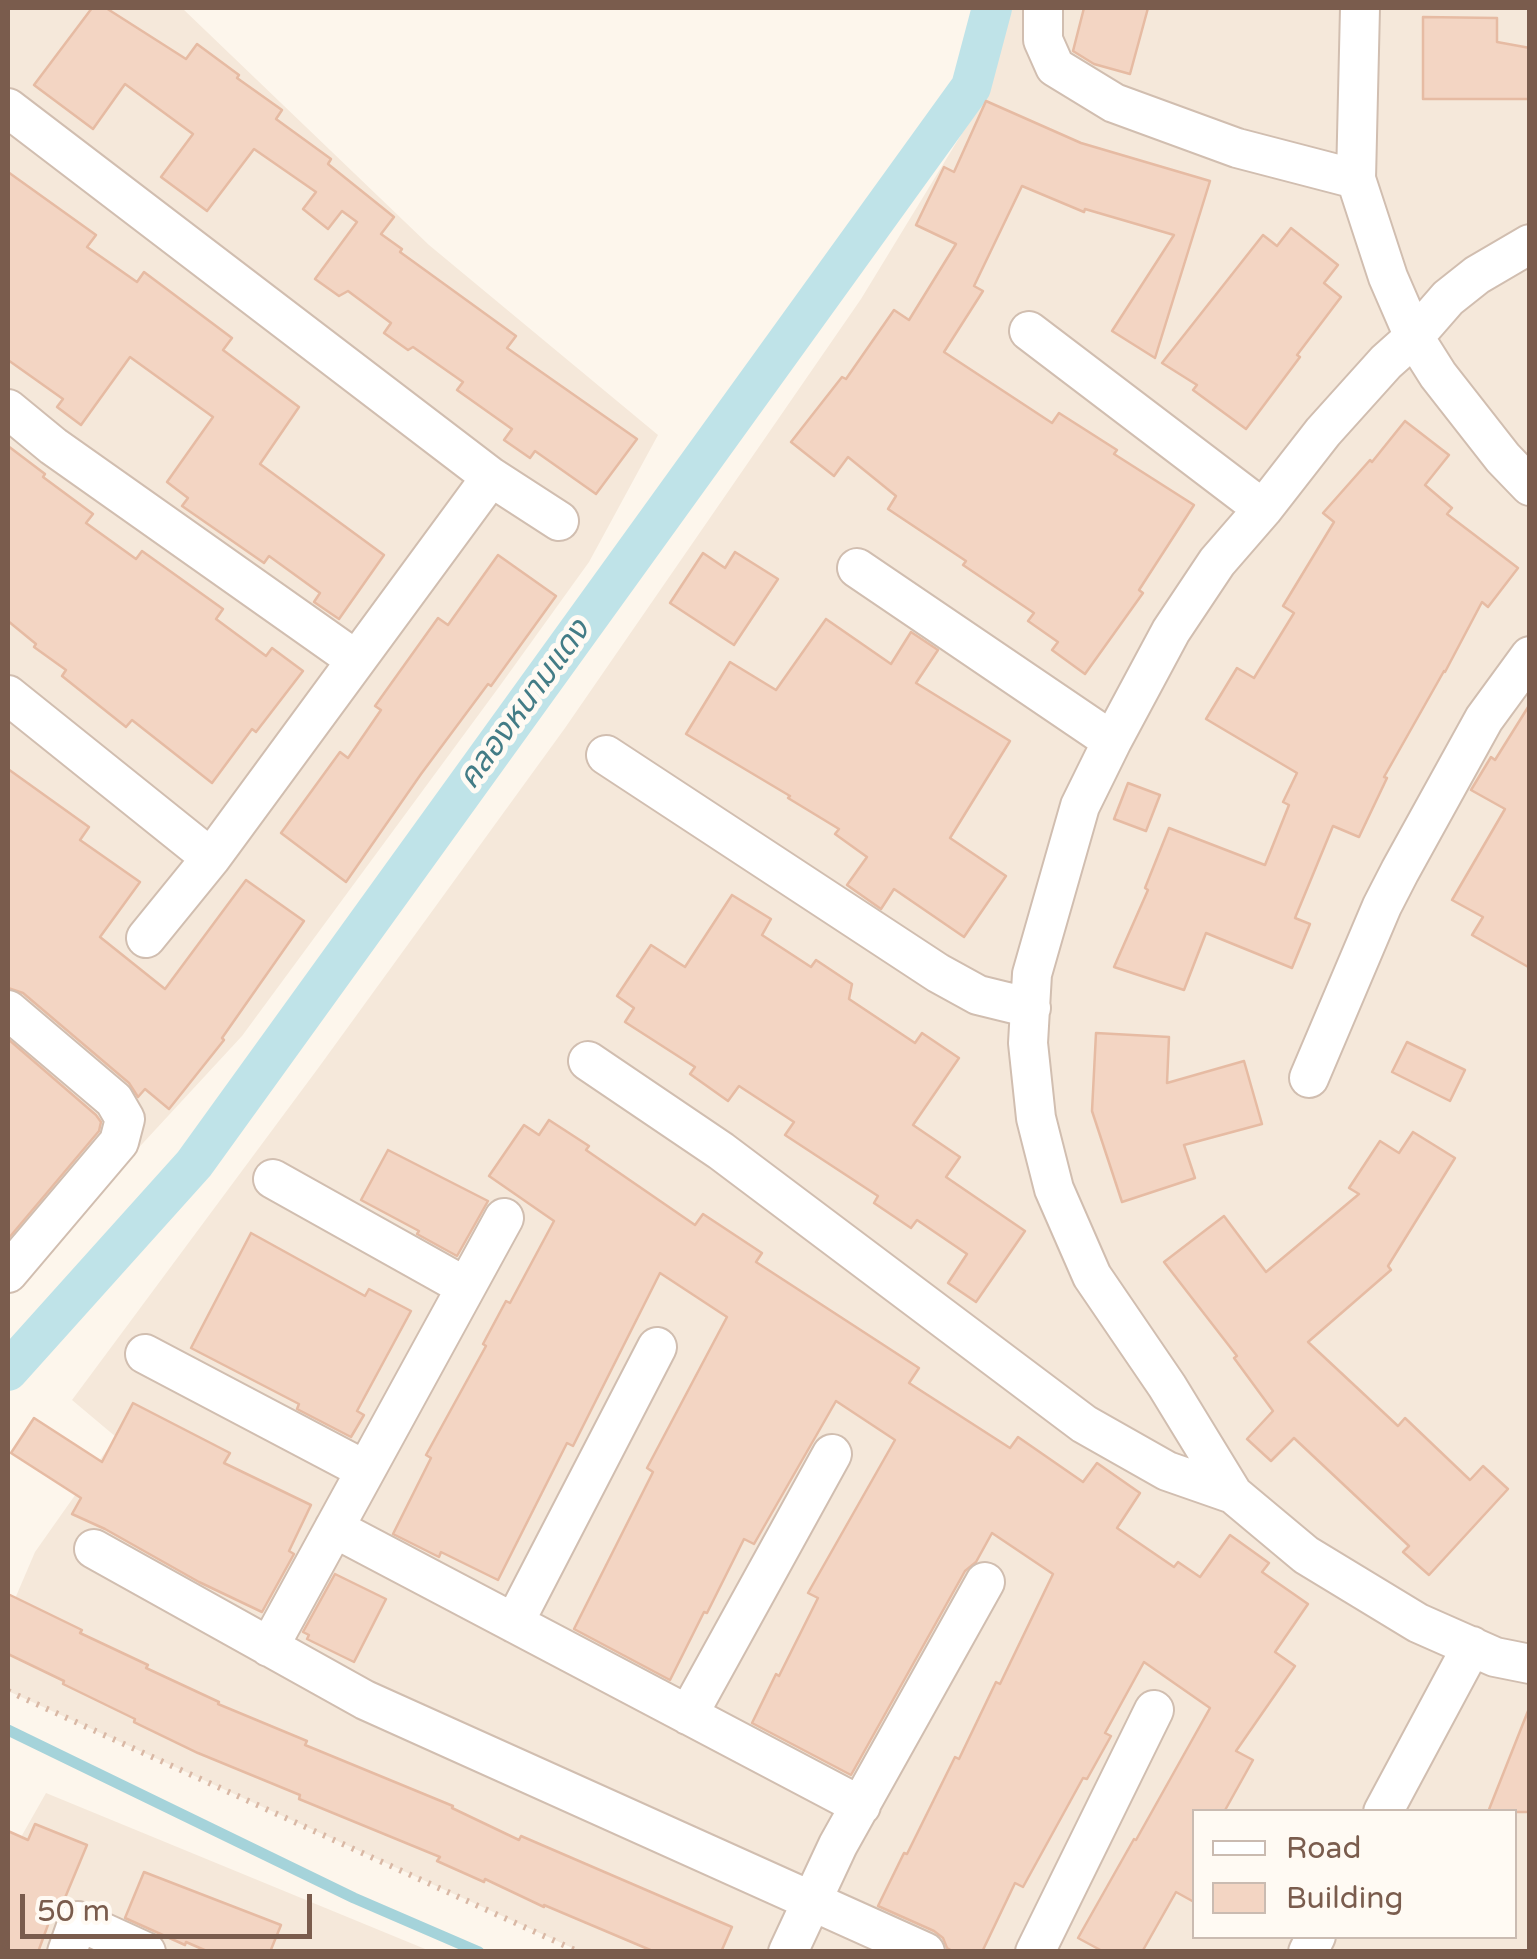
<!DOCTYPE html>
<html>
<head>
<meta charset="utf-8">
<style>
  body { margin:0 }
  #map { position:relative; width:1537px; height:1959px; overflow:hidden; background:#fdf6ec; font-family:"Varela Round",sans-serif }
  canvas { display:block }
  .frame { position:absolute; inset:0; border:10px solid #7a5c4d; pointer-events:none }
  .legend { position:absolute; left:1192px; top:1809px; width:325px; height:130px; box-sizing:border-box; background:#fffaf3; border:2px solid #cabbb1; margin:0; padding:12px 18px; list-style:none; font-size:30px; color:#7a5c4d }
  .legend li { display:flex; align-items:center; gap:20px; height:50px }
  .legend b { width:50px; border:2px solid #cabbb1 }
  .scale { position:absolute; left:20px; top:1894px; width:292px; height:45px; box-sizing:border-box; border:5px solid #7a5c4d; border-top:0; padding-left:12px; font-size:30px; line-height:35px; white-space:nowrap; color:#7a5c4d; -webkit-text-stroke:8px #fffaf3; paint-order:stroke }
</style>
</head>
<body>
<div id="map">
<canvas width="1537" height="1959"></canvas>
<div class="frame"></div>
<ul class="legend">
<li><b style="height:12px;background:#fff"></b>Road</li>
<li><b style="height:28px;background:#f3d5c3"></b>Building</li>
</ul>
<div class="scale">50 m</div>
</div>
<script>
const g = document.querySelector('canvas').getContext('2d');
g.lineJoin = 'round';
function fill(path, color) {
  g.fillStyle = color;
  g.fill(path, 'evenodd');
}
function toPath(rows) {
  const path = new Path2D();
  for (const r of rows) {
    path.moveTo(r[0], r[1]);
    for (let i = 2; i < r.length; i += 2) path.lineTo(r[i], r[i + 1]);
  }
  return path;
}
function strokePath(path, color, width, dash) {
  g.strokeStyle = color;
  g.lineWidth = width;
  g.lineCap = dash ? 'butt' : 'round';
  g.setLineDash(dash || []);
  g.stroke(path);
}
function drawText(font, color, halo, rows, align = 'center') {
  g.font = font + ' "Varela Round","Noto Sans Thai",sans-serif';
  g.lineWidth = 10;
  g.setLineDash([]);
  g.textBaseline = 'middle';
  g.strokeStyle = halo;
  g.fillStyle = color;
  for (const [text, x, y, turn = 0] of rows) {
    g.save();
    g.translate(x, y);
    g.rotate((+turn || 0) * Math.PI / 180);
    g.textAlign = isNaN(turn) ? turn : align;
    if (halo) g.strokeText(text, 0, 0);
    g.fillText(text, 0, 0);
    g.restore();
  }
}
fill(toPath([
  [8,8,182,8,429,245,658,435,589,562,499,687,242,1036,8,1289],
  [1012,8,1529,8,1529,1951,579,1951,8,1691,8,1615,35,1552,116,1437,72,1400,319,1067,565,728,861,299,964,130],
  [1194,1812,1514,1812,1514,1936,1194,1936],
  [46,1793,430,1951,8,1952,8,1860]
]), '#f5e8da');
strokePath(toPath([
  [8,1730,354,1898,479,1952]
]), '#a5d3da', 11);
strokePath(toPath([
  [8,1371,194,1164,971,87,992,8]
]), '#bfe3e8', 40);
const building = toPath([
  [92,8,106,8,186,59,197,44,239,75,237,78,282,110,276,119,331,159,328,164,394,217,381,234,402,249,400,252,516,336,507,348,637,439,596,494,535,451,530,458,504,440,512,429,457,390,463,382,413,347,408,350,384,333,391,323,348,291,339,296,315,279,357,222,342,211,328,229,303,209,316,192,254,149,207,211,161,177,193,134,125,84,93,129,34,85,92,8],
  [1084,8,1148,8,1130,74,1094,64,1073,51,1084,8],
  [1423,17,1497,18,1497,42,1530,48,1530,99,1423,99,1423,17],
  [986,101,1081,143,1210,181,1155,358,1112,331,1174,235,1085,209,1084,212,1022,186,974,286,983,291,944,352,1052,423,1059,413,1117,450,1114,454,1194,505,1139,590,1143,593,1085,674,1052,650,1058,642,1028,621,1034,613,963,565,966,561,888,509,896,496,848,457,834,476,791,442,842,377,846,379,894,310,909,320,956,244,916,225,944,167,954,172,986,101],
  [8,172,96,235,87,247,137,282,144,272,232,338,223,350,299,407,260,464,384,555,339,619,314,602,320,593,269,556,264,563,182,506,188,498,167,482,213,417,130,357,81,425,57,407,63,399,8,360,8,172],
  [1291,228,1338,265,1324,283,1341,297,1297,355,1300,357,1246,429,1193,390,1197,385,1162,363,1263,235,1277,246,1291,228],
  [1405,421,1449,455,1425,485,1452,508,1447,514,1518,568,1488,607,1482,602,1445,672,1444,671,1384,777,1387,778,1359,837,1333,826,1295,918,1310,924,1292,968,1206,933,1184,990,1114,967,1148,890,1145,888,1169,828,1265,865,1289,805,1283,802,1297,773,1206,719,1237,668,1254,678,1294,613,1283,606,1334,522,1323,513,1370,460,1372,462,1405,421],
  [8,446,45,474,43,477,93,514,86,523,136,559,142,551,223,609,216,619,266,656,272,648,303,671,256,732,252,729,212,783,132,720,126,727,62,676,66,670,34,647,36,644,8,621,8,446],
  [735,552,778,579,734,645,670,603,703,553,725,568,735,552],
  [498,555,556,596,491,686,488,684,421,774,346,882,281,833,340,752,348,758,381,710,375,706,438,618,448,625,498,555],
  [826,619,891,664,911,632,938,650,916,683,1010,741,950,838,1006,876,964,937,894,889,881,909,847,885,867,857,835,834,839,829,788,798,790,796,686,734,730,662,776,690,826,619],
  [1530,704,1530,968,1472,935,1483,917,1452,900,1505,809,1471,790,1491,757,1495,760,1530,704],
  [8,769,89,827,80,840,140,882,100,937,165,989,246,880,304,921,222,1038,224,1040,169,1109,145,1089,138,1097,129,1083,23,993,8,988,8,769],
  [1128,783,1160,795,1146,831,1114,819,1128,783],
  [732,895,771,919,762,935,811,967,816,960,852,984,849,999,915,1043,922,1033,959,1058,913,1125,960,1157,946,1177,1025,1231,976,1302,948,1283,967,1254,917,1220,911,1228,874,1203,878,1196,785,1135,794,1122,739,1086,728,1101,690,1074,695,1067,625,1022,634,1008,617,996,651,945,685,967,732,895],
  [1096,1033,1169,1037,1167,1083,1244,1061,1262,1124,1184,1145,1195,1178,1122,1202,1092,1111,1096,1033],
  [8,1039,96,1115,101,1122,99,1131,8,1239,8,1039],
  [1407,1042,1465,1070,1450,1101,1392,1072,1407,1042],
  [549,1120,589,1146,586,1150,695,1225,703,1214,762,1253,756,1262,919,1368,909,1383,1010,1448,1018,1437,1083,1482,1097,1463,1140,1493,1117,1528,1174,1567,1178,1562,1200,1577,1230,1535,1269,1563,1262,1572,1308,1604,1275,1652,1295,1666,1236,1751,1253,1760,1224,1812,1194,1812,1194,1902,1176,1892,1142,1952,1104,1952,1078,1938,1134,1839,1136,1840,1210,1708,1144,1662,1105,1733,1111,1736,1087,1779,1083,1778,1023,1887,1015,1883,982,1952,954,1952,947,1948,943,1938,934,1931,878,1906,904,1853,907,1854,955,1757,959,1759,996,1682,1000,1684,1053,1574,992,1533,976,1562,965,1571,851,1775,752,1723,776,1674,779,1676,818,1598,808,1593,895,1440,836,1401,754,1544,744,1539,707,1613,704,1612,670,1680,574,1629,653,1472,647,1468,727,1317,660,1273,573,1446,567,1443,498,1580,441,1552,439,1557,393,1534,431,1458,426,1455,486,1346,483,1344,506,1301,510,1303,554,1221,489,1176,524,1125,539,1135,549,1120],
  [1413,1132,1455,1158,1388,1266,1391,1270,1308,1342,1398,1426,1405,1418,1470,1480,1483,1466,1508,1489,1429,1575,1403,1552,1409,1546,1294,1438,1271,1461,1247,1439,1273,1411,1234,1358,1237,1356,1164,1262,1224,1216,1266,1272,1359,1194,1349,1188,1380,1141,1399,1153,1413,1132],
  [388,1150,488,1201,457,1256,417,1234,419,1231,361,1200,388,1150],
  [251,1233,365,1296,369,1289,411,1311,357,1411,364,1415,351,1437,297,1409,299,1404,191,1348,251,1233],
  [133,1403,230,1453,224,1463,311,1505,289,1551,294,1554,262,1612,199,1582,105,1529,72,1514,81,1498,11,1453,34,1418,102,1462,133,1403],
  [335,1574,386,1599,354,1662,307,1639,309,1635,303,1632,335,1574],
  [8,1594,82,1630,80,1633,148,1665,146,1668,219,1702,218,1704,307,1741,305,1745,453,1806,452,1808,519,1840,521,1836,732,1927,721,1952,655,1952,544,1905,544,1907,485,1879,484,1882,437,1861,440,1857,299,1799,300,1795,198,1753,134,1722,135,1719,63,1684,64,1681,8,1654,8,1594],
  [1528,1711,1530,1812,1488,1812,1528,1711],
  [35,1824,87,1845,62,1905,56,1903,38,1952,8,1952,8,1831,28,1840,35,1824],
  [144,1872,281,1925,270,1952,209,1952,186,1942,185,1945,125,1918,144,1872]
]);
fill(building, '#f3d5c3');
strokePath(building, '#e6bba3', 2.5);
const street = toPath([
  [1043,8,1043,40,1055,67,1114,103,1237,148,1356,179],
  [1360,8,1356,179,1388,277,1414,337,1438,375,1503,458,1530,486],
  [8,108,491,477,559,521],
  [1530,244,1477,275,1448,298,1414,337,1386,362,1323,432,1263,509,1217,562,1171,631,1112,741,1080,806,1032,974,1028,1043,1036,1118,1054,1189,1092,1276,1167,1386,1233,1494,1306,1555,1418,1623,1495,1657,1530,1664],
  [1029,331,1263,509],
  [8,409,53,446,356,660],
  [857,568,1112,741],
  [8,695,211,858],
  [606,755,938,973,978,995,1031,1008],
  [146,938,211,858,491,477],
  [8,1010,114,1100,125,1119,119,1142,8,1273],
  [588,1061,721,1151,1084,1424,1167,1471,1233,1494],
  [1309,1078,1382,906,1400,871,1484,719,1530,656],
  [273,1179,466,1287],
  [145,1354,365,1470],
  [334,1528,861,1806],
  [94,1549,365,1700,925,1952],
  [514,1623,657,1347],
  [269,1647,504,1218],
  [688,1715,832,1454],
  [1383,1812,1472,1646],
  [67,1952,78,1921,146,1952],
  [788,1952,838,1845,985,1582],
  [1035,1952,1154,1710],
  [1308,1952,1316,1936]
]);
strokePath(street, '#d1beb0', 42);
strokePath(toPath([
  [8,1691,579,1952]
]), '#d9b8a5', 6, [2.5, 8]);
strokePath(street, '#fff', 38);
drawText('italic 32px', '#437c86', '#fffaf3', [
  ["คลองหนามแดง",525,705,-54]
]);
</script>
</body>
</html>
